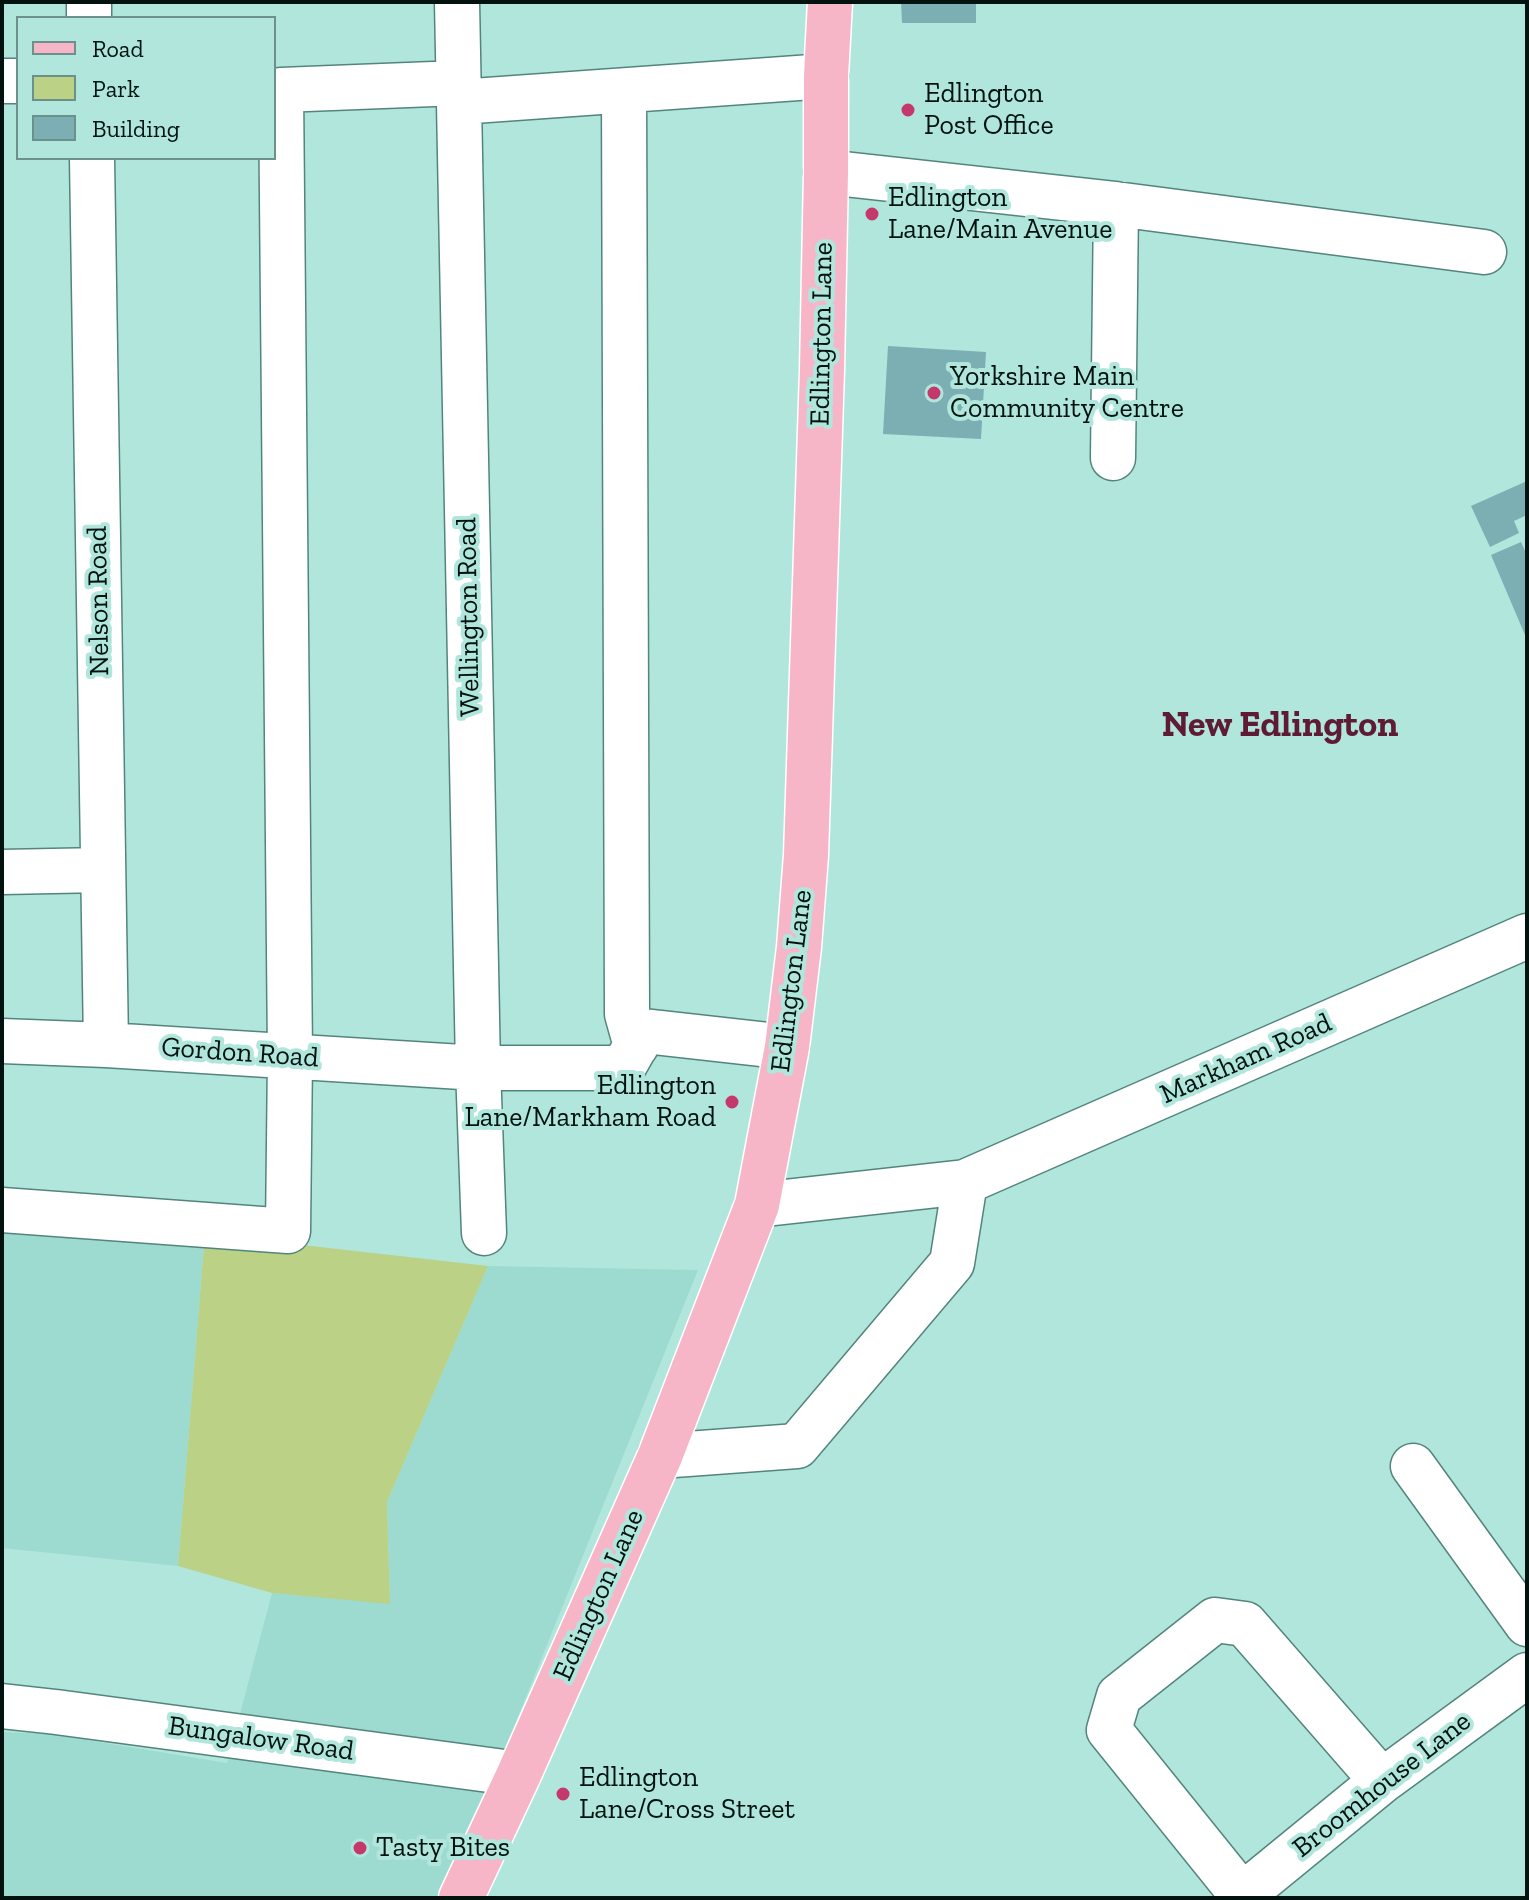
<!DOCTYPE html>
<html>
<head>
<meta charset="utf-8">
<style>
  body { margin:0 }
  #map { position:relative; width:1529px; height:1900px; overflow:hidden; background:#b1e6dc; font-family:"Zilla Slab",serif }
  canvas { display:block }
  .frame { position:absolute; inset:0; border:4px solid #01120f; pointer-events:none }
  .legend { position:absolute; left:16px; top:16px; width:260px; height:144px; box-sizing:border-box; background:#b1e6dc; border:2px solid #6b918a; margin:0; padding:10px 14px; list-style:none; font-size:24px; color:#01120f }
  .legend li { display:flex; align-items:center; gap:16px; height:40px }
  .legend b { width:40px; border:2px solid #6b918a }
</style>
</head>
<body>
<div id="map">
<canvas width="1529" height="1900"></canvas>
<div class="frame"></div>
<ul class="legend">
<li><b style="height:10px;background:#f6b6c8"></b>Road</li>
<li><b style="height:22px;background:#bad186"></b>Park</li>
<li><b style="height:22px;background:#7bafb4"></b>Building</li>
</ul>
</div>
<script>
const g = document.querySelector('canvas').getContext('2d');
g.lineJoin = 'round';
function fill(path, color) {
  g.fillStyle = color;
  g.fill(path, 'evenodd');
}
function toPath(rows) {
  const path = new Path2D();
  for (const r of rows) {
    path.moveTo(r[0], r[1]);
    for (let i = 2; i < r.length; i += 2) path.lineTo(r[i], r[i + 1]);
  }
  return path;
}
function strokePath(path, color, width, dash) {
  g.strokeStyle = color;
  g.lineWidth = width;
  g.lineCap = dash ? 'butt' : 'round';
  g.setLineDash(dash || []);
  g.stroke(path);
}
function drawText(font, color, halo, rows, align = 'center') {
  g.font = font + ' "Zilla Slab",serif';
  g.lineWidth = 8;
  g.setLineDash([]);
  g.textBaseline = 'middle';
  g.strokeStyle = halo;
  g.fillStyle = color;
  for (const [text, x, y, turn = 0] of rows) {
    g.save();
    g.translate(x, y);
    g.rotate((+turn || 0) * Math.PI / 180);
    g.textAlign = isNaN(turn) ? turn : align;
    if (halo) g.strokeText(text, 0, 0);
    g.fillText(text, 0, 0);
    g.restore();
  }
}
fill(toPath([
  [2,1220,205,1234,178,1566,2,1548],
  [488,1266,698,1270,445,1898,2,1898,2,1732,50,1734,227,1763,272,1593,390,1603,387,1502]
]), '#9ddbd0');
fill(toPath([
  [205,1234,488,1266,387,1502,390,1604,272,1593,178,1566]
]), '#bad186');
fill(toPath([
  [901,2,976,2,976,23,902,23],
  [888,346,986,352,981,439,883,434],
  [1527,481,1527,515,1514,521,1519,533,1490,547,1471,506],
  [1521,542,1527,555,1527,634,1525,635,1491,555]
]), '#7bafb4');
const minor = toPath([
  [89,2,89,18],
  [457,2,478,1068,484,1233],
  [2,81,18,81],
  [624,91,627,1014,636,1046],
  [459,102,826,76],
  [92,158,106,1045],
  [826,172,1116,204,1484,252],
  [1113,458,1116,204],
  [2,872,103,870],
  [2,1041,106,1045,478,1068,623,1068,644,1031,787,1047],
  [757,1205,965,1182,1527,936],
  [2,1210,288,1231,290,1056,281,90,459,83],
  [660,1456,797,1446,952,1263,965,1182],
  [1413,1466,1527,1624],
  [2,1706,56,1712,519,1774],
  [1242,1895,1109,1730,1119,1696,1215,1620,1245,1624,1382,1781],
  [1239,1898,1382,1781,1527,1675]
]);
const major = toPath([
  [461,1898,519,1774,660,1456,757,1205,787,1047,799,947,806,855,822,370,826,172,826,76,830,2]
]);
strokePath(minor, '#53857d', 47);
strokePath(major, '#fff', 47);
strokePath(minor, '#fff', 44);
strokePath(major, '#f6b6c8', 44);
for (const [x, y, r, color] of [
  [908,110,8,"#c4386c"],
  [872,214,8,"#c4386c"],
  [934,393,8,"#c4386c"],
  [732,1102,8,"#c4386c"],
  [563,1794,8,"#c4386c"],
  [360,1848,8,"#c4386c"]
]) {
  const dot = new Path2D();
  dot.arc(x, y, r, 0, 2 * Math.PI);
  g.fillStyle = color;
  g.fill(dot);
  strokePath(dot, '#b1e6dc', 3);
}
drawText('28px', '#01120f', '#b1e6dc', [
  ["Edlington",924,94],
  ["Post Office",924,126],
  ["Edlington",888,198],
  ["Lane/Main Avenue",888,230],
  ["Yorkshire Main",950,377],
  ["Community Centre",950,409],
  ["Edlington",716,1086,"right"],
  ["Lane/Markham Road",716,1118,"right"],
  ["Edlington",579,1778],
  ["Lane/Cross Street",579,1810],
  ["Tasty Bites",376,1848]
], 'left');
drawText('28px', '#01120f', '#b1e6dc', [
  ["Edlington Lane",822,334,-89],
  ["Nelson Road",99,601,-91],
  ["Wellington Road",469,617,-91],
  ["Edlington Lane",792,981,-83],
  ["Gordon Road",240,1053,4],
  ["Markham Road",1246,1059,-24],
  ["Edlington Lane",599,1595,-66],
  ["Bungalow Road",261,1739,8],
  ["Broomhouse Lane",1382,1785,-38]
]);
drawText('bold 36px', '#5e1b33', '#b1e6dc', [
  ["New Edlington",1280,726]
]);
</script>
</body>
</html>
